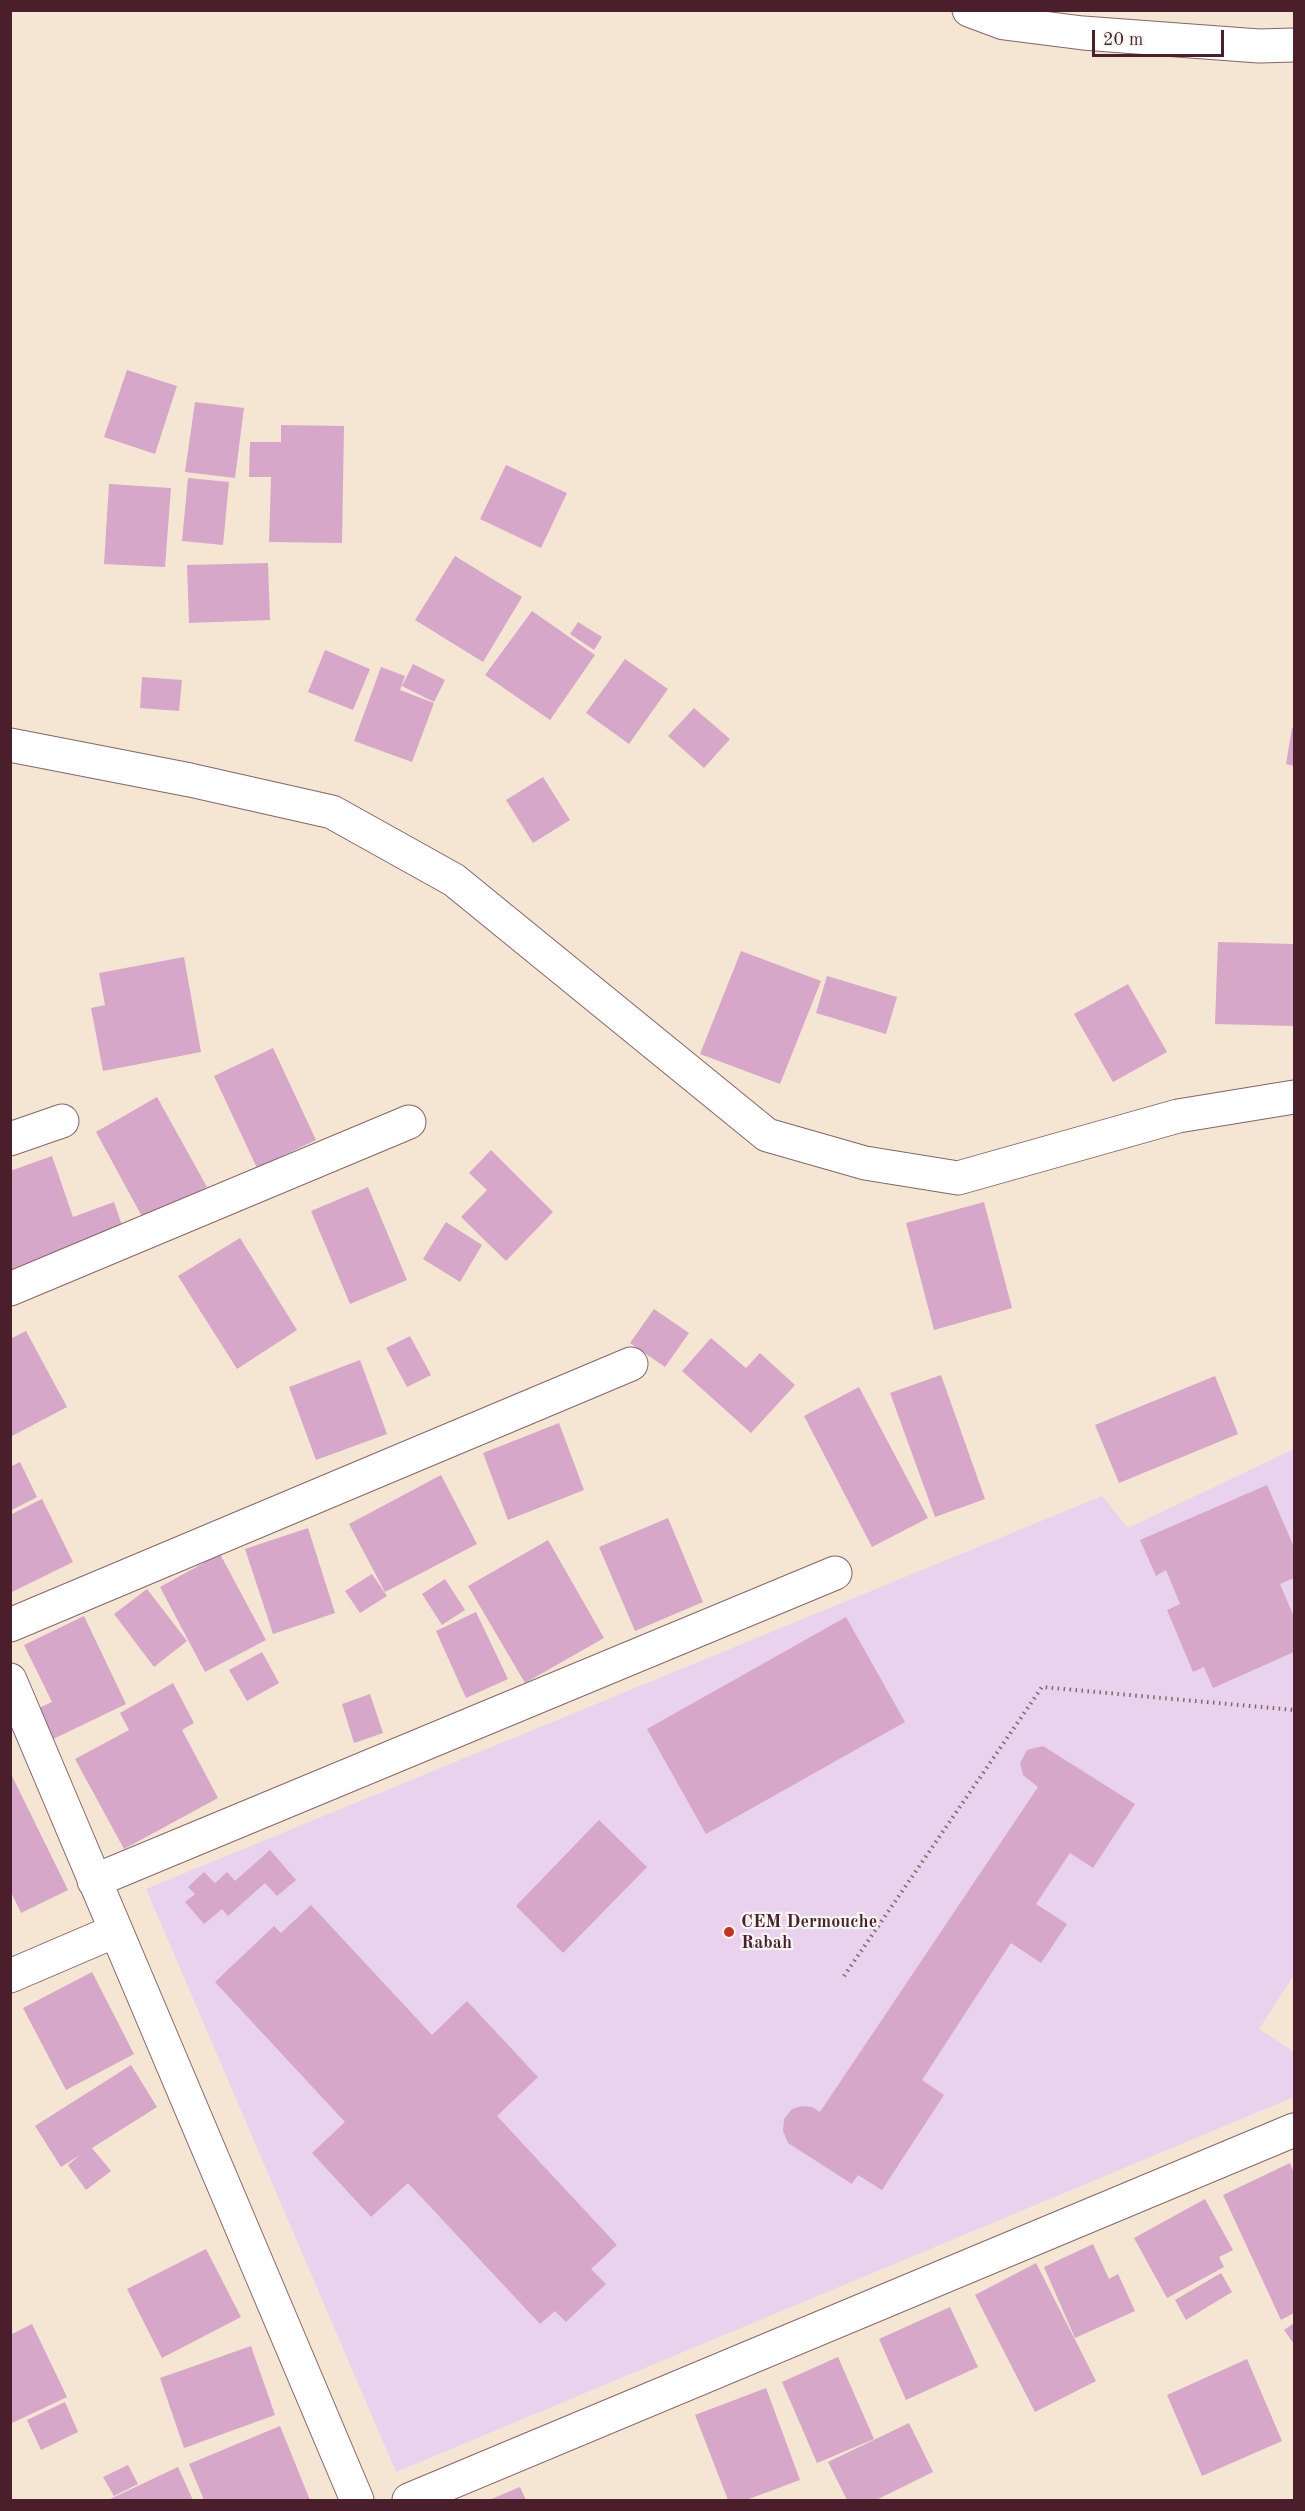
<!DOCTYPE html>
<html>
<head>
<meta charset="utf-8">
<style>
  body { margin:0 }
  #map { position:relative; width:1305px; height:2511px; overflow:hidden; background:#f4e6d3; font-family:"Old Standard TT",serif }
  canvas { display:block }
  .frame { position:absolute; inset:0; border:12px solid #4a1f2b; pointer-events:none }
  .scale { position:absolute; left:1092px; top:30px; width:132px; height:27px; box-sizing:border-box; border:3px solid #4a1f2b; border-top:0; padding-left:8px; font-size:18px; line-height:21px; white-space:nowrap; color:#4a1f2b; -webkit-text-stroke:4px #f6f6f2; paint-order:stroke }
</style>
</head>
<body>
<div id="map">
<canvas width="1305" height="2511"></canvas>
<div class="frame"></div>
<div class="scale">20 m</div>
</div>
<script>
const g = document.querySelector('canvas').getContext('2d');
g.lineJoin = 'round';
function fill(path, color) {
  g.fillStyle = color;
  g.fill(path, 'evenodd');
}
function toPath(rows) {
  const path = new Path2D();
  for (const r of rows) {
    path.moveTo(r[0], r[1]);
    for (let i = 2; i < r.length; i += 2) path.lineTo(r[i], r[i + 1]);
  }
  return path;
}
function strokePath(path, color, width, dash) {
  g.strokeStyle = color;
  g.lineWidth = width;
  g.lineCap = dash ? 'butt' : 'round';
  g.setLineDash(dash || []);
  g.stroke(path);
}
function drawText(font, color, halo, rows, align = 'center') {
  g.font = font + ' "Old Standard TT",serif';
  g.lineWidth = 4.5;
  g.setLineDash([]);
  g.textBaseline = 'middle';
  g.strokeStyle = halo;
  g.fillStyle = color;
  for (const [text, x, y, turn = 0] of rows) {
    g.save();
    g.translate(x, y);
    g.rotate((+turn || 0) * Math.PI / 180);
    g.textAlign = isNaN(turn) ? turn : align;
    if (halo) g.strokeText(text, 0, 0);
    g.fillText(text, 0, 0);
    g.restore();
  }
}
fill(toPath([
  [1294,1449,1294,1975,1259,2029,1294,2052,1294,2097,396,2472,146,1889,1102,1496,1128,1528]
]), '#e9d2ed');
fill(toPath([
  [127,370,177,386,155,454,104,437],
  [195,402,244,408,235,478,185,472],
  [281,425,344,426,342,543,269,542,271,477,249,477,250,442,281,442],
  [506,465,567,493,541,548,480,519],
  [188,478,229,482,223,545,182,541],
  [109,484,171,488,165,567,104,564],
  [455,556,522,597,483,662,415,620],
  [268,563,270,620,189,623,187,565],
  [532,611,595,655,550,720,485,675],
  [578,622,602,637,594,650,570,634],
  [325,650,370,669,353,710,308,692],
  [625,659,668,689,629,744,586,713],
  [413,664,445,680,434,702,402,686],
  [381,667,405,676,400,690,434,703,412,762,354,741],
  [142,677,182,680,179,711,140,708],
  [694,708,730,739,704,768,668,736],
  [1292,728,1294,728,1294,766,1286,764],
  [543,777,570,820,533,843,506,800],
  [1218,942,1294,944,1294,1026,1215,1024],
  [741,951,821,981,780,1084,700,1054],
  [184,957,201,1052,103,1071,91,1008,105,1005,99,973],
  [827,976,897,997,886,1034,816,1013],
  [1128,984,1167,1052,1113,1082,1074,1014],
  [273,1048,316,1140,257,1168,214,1076],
  [157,1097,207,1187,145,1222,96,1132],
  [491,1150,553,1212,506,1261,461,1217,487,1190,469,1173],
  [52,1156,73,1217,114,1202,125,1234,10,1275,10,1171],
  [368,1187,407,1280,350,1304,311,1211],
  [984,1202,1012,1308,934,1330,906,1223],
  [446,1222,482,1245,460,1282,423,1259],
  [240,1238,297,1330,237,1369,178,1276],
  [654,1309,689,1333,665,1367,630,1343],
  [26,1331,67,1407,10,1437,10,1339],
  [410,1336,431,1375,407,1387,386,1348],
  [711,1338,746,1368,760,1353,795,1385,751,1433,682,1371],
  [360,1360,387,1434,316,1460,289,1387],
  [941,1375,985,1499,935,1517,890,1393],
  [1215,1376,1238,1434,1119,1483,1095,1425],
  [859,1387,928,1518,872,1547,804,1416],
  [559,1423,584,1490,508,1520,483,1453],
  [20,1462,37,1497,10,1511,10,1467],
  [441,1475,477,1544,385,1592,349,1524],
  [1267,1485,1294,1547,1294,1578,1280,1584,1294,1617,1294,1652,1213,1688,1204,1667,1193,1672,1167,1610,1180,1604,1166,1570,1156,1576,1140,1540],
  [42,1499,73,1562,10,1593,10,1515],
  [668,1518,703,1602,635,1631,599,1547],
  [308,1528,335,1613,273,1634,245,1549],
  [548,1540,604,1638,525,1683,468,1586],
  [220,1554,266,1640,205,1672,160,1587],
  [372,1574,387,1596,360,1613,345,1591],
  [445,1579,465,1610,442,1625,422,1594],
  [147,1589,187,1641,154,1667,114,1614],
  [476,1612,508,1679,466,1698,436,1631],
  [84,1616,126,1704,47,1742,32,1711,52,1702,24,1645],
  [846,1617,905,1722,706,1834,647,1729],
  [262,1652,279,1683,247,1701,229,1670],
  [173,1683,194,1723,182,1730,218,1798,124,1849,75,1759,129,1730,120,1713],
  [370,1694,383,1733,354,1743,342,1704],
  [1043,1746,1135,1804,1093,1868,1070,1853,1036,1904,1067,1924,1041,1963,1011,1943,922,2080,944,2095,882,2190,858,2175,852,2184,788,2143,783,2131,784,2119,792,2109,802,2106,812,2107,820,2112,1038,1787,1023,1775,1020,1763,1027,1750],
  [10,1772,68,1890,21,1913,10,1890],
  [599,1820,647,1867,563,1953,516,1906],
  [270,1850,296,1880,277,1896,265,1883,228,1916,222,1909,204,1924,185,1902,195,1894,188,1887,204,1872,215,1883,227,1872,235,1881],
  [311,1905,432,2035,467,2001,538,2077,497,2116,617,2245,591,2269,606,2284,566,2322,555,2311,540,2324,408,2183,371,2217,312,2153,345,2122,215,1982,274,1926,281,1933],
  [92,1972,134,2054,66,2090,23,2008],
  [131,2065,157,2107,92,2148,111,2171,86,2190,68,2165,80,2155,61,2167,35,2126],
  [1290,2163,1294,2173,1294,2313,1281,2320,1223,2195],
  [1205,2199,1233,2250,1219,2257,1224,2267,1167,2298,1134,2238],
  [1093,2244,1109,2279,1118,2274,1135,2311,1075,2338,1044,2267],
  [206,2249,241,2317,162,2358,127,2289],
  [1036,2263,1096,2381,1035,2412,975,2295],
  [1221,2273,1232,2292,1186,2320,1175,2300],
  [950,2307,978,2367,906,2400,879,2339],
  [1294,2323,1294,2344,1284,2330],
  [32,2324,67,2397,10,2424,10,2335],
  [251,2346,275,2415,184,2448,160,2378],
  [838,2357,874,2439,817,2463,782,2382],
  [1247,2359,1282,2441,1202,2476,1167,2395],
  [766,2388,800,2480,746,2500,728,2500,695,2415],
  [65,2402,78,2432,41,2450,27,2420],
  [909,2423,933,2472,876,2500,847,2500,828,2462],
  [280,2426,310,2500,204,2500,189,2464],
  [128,2465,138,2484,114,2496,103,2477],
  [178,2467,193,2500,108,2500],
  [520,2487,526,2500,489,2500]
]), '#d6a7c8');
const minor = toPath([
  [969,10,1004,23,1083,33,1259,46,1294,45],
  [10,1139,62,1121],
  [10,1289,409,1122],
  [10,1625,631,1364],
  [10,1680,357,2500],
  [94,1881,835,1573],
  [10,1976,115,1931],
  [409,2500,1294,2130]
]);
const major = toPath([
  [10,745,190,780,332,812,454,880,767,1135,865,1163,958,1178,1178,1116,1294,1097]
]);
strokePath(minor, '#866566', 35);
strokePath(major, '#866566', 35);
strokePath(toPath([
  [844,1976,1042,1687,1294,1710]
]), '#866566', 4, [1.5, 4.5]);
strokePath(minor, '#fff', 33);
strokePath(major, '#fff', 33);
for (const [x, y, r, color] of [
  [729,1932,6,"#c8321e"]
]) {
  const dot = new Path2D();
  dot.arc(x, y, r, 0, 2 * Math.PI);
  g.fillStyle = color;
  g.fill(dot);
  strokePath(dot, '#f6f6f2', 2);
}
drawText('bold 18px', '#4a1f2b', '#f6f6f2', [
  ["CEM Dermouche",741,1922],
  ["Rabah",741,1943]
], 'left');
</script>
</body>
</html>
